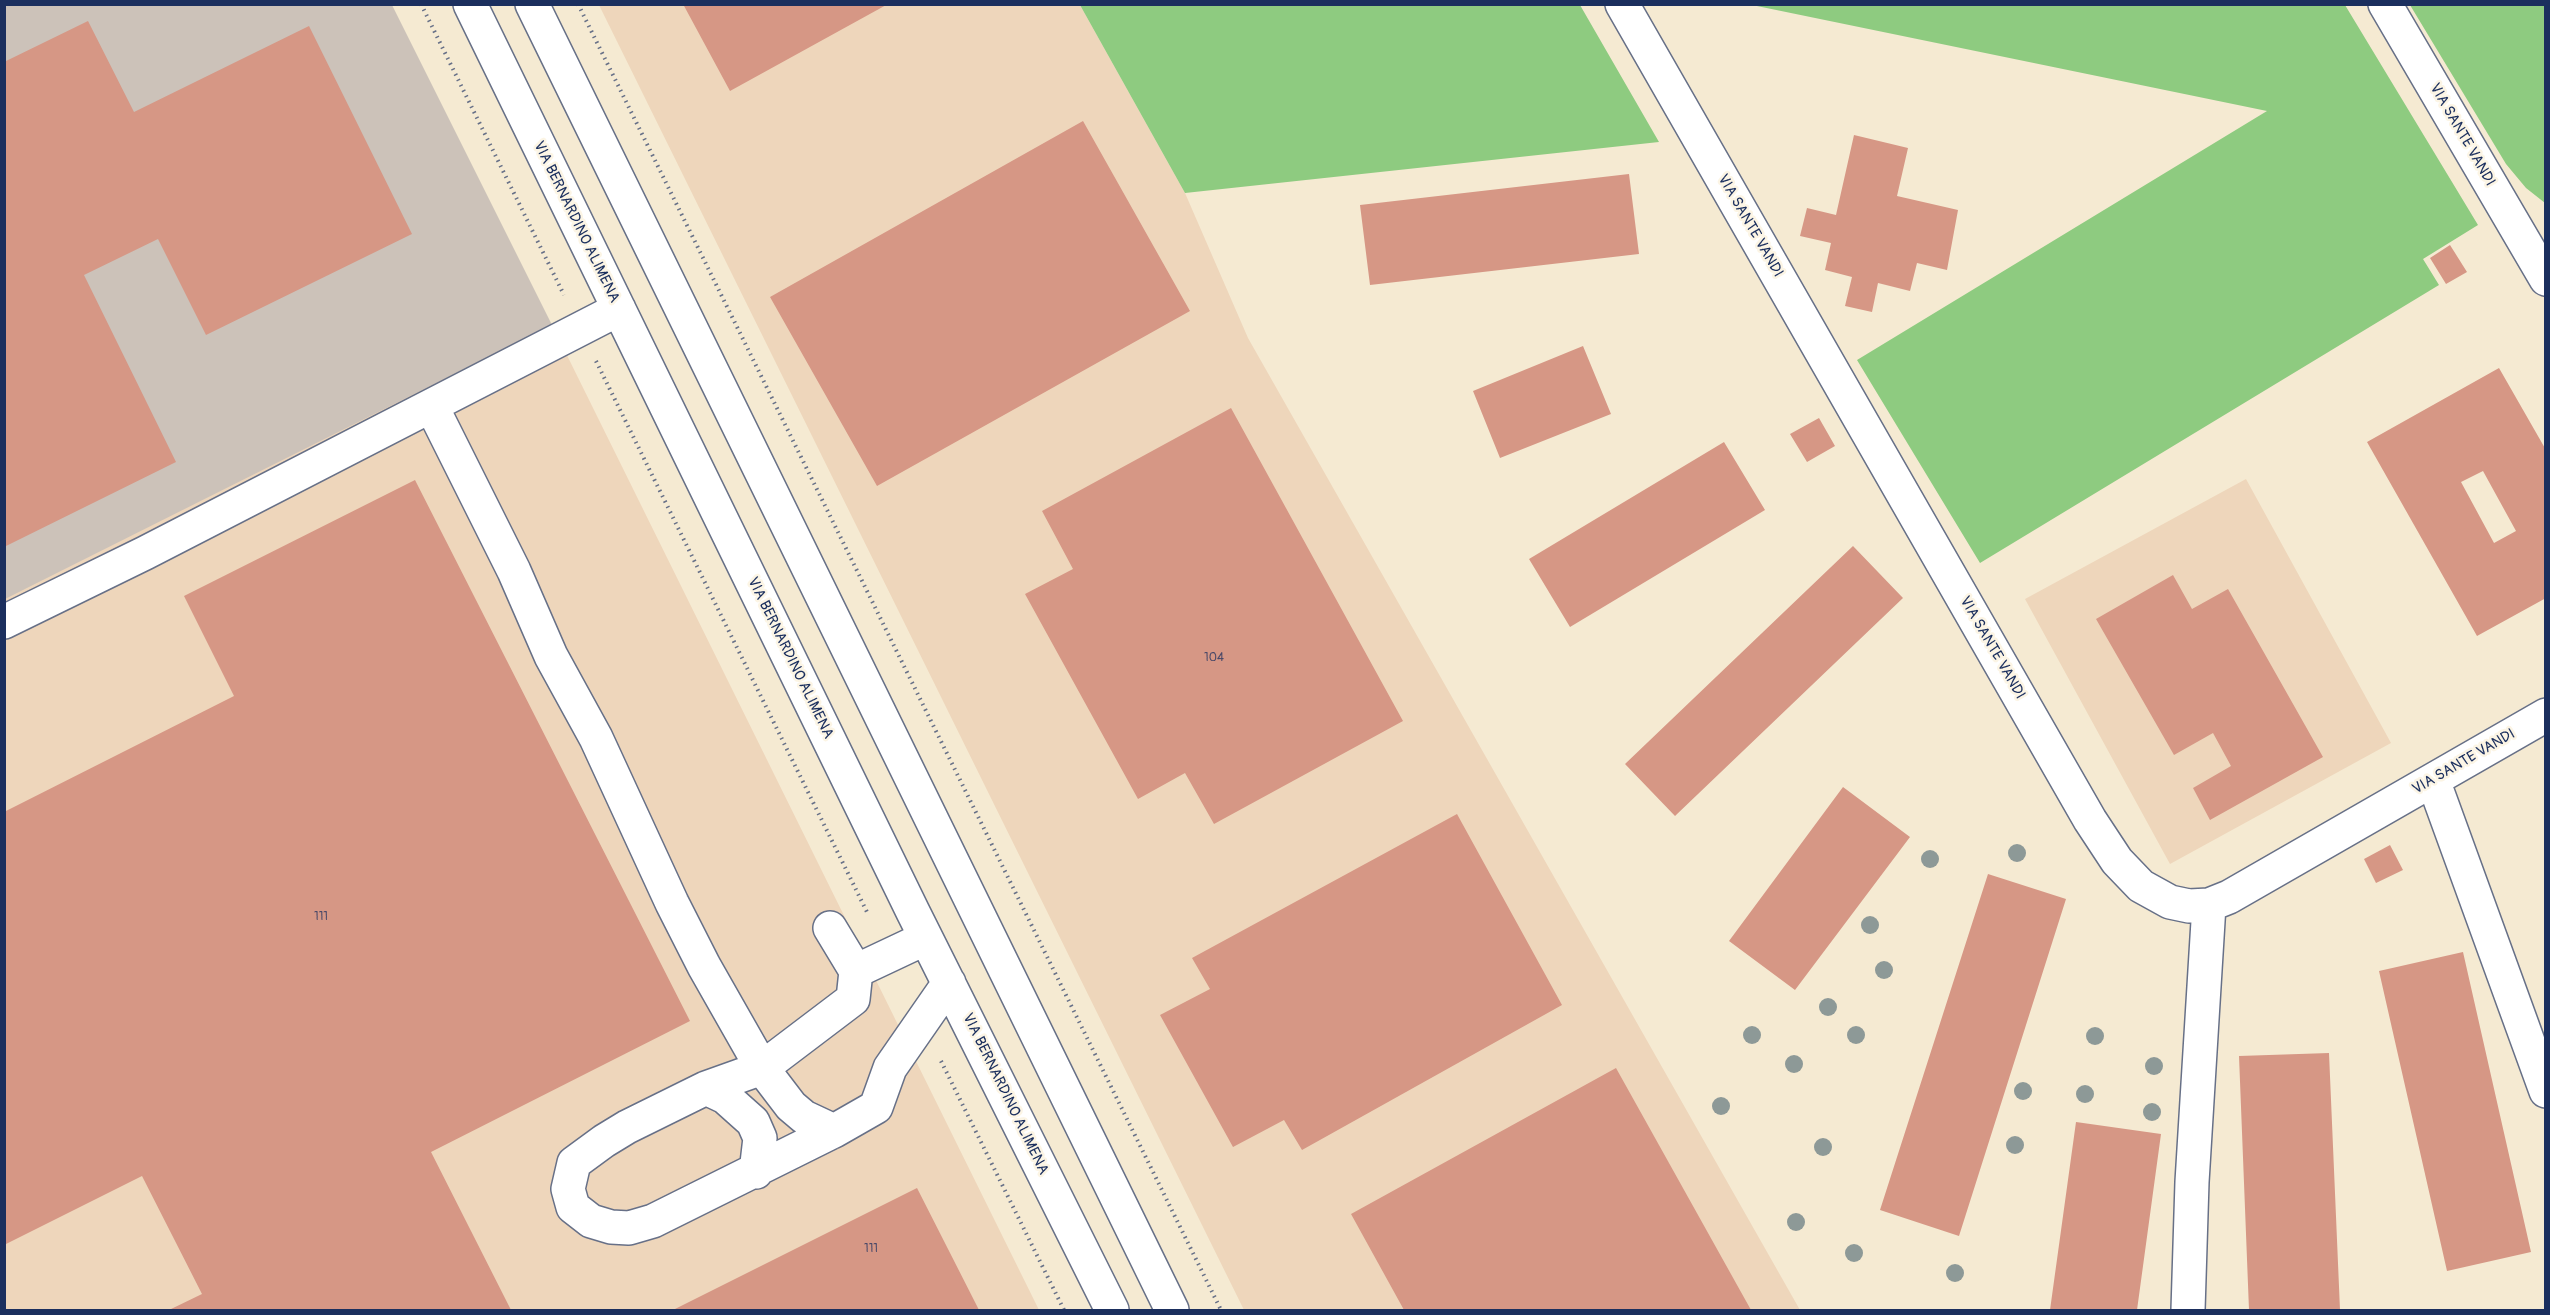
<!DOCTYPE html>
<html>
<head>
<meta charset="utf-8">
<style>
  body { margin:0 }
  #map { position:relative; width:2550px; height:1315px; overflow:hidden; background:#f5ead2; font-family:Pangolin,sans-serif }
  canvas { display:block }
  .frame { position:absolute; inset:0; border:6px solid #1b2f5e; pointer-events:none }
</style>
</head>
<body>
<div id="map">
<canvas width="2550" height="1315"></canvas>
<div class="frame"></div>
</div>
<script>
const g = document.querySelector('canvas').getContext('2d');
g.lineJoin = 'round';
function fill(path, color) {
  g.fillStyle = color;
  g.fill(path, 'evenodd');
}
function toPath(rows) {
  const path = new Path2D();
  for (const r of rows) {
    path.moveTo(r[0], r[1]);
    for (let i = 2; i < r.length; i += 2) path.lineTo(r[i], r[i + 1]);
  }
  return path;
}
function strokePath(path, color, width, dash) {
  g.strokeStyle = color;
  g.lineWidth = width;
  g.lineCap = dash ? 'butt' : 'round';
  g.setLineDash(dash || []);
  g.stroke(path);
}
function drawText(font, color, halo, rows, align = 'center') {
  g.font = font + ' Pangolin,sans-serif';
  g.lineWidth = 5;
  g.setLineDash([]);
  g.textBaseline = 'middle';
  g.strokeStyle = halo;
  g.fillStyle = color;
  for (const [text, x, y, turn = 0] of rows) {
    g.save();
    g.translate(x, y);
    g.rotate((+turn || 0) * Math.PI / 180);
    g.textAlign = isNaN(turn) ? turn : align;
    if (halo) g.strokeText(text, 0, 0);
    g.fillText(text, 0, 0);
    g.restore();
  }
}
fill(toPath([
  [599,5,1080,5,1185,193,1248,338,1800,1310,1244,1310],
  [552,325,1039,1310,5,1310,5,596],
  [2246,479,2391,743,2170,864,2025,599]
]), '#eed6bb');
fill(toPath([
  [5,5,392,5,552,325,5,599]
]), '#ccc2b9');
fill(toPath([
  [1080,5,1580,5,1659,142,1185,193],
  [1752,5,2345,5,2478,225,2423,259,2439,285,1980,563,1857,360,2267,111],
  [2410,5,2545,5,2545,203,2526,188,2506,164]
]), '#8ecb80');
fill(toPath([
  [683,4,888,4,730,91],
  [88,21,134,112,309,26,412,234,206,335,158,239,84,275,176,462,4,547,4,62],
  [1083,121,1190,311,877,486,770,297],
  [1854,135,1908,148,1897,196,1958,210,1947,270,1917,263,1910,291,1878,283,1872,312,1845,306,1852,277,1825,270,1831,243,1800,236,1807,208,1836,215],
  [1629,174,1639,254,1370,285,1360,205],
  [2450,245,2467,272,2446,284,2430,258],
  [1583,346,1611,414,1500,458,1473,391],
  [2499,368,2546,450,2546,598,2477,636,2367,442],
  [2483,471,2516,531,2494,543,2461,482],
  [1231,408,1403,721,1214,824,1185,773,1138,799,1025,594,1073,569,1042,511],
  [1819,418,1835,446,1807,462,1790,434],
  [1724,442,1765,510,1570,627,1529,559],
  [415,480,690,1021,431,1152,511,1310,169,1310,202,1294,142,1176,4,1245,4,812,234,696,184,596],
  [1853,546,1903,598,1675,816,1625,764],
  [2173,575,2192,609,2228,589,2323,757,2210,820,2193,788,2231,766,2213,733,2174,755,2096,619],
  [1843,787,1910,837,1795,990,1729,941],
  [1457,814,1562,1005,1302,1150,1284,1120,1233,1147,1160,1015,1210,989,1192,958],
  [2390,845,2403,870,2376,883,2364,859],
  [1988,874,2066,899,1959,1236,1880,1210],
  [2463,952,2531,1252,2447,1271,2379,971],
  [2329,1053,2340,1310,2249,1310,2239,1056],
  [1616,1068,1751,1310,1404,1310,1351,1214],
  [2076,1122,2161,1134,2137,1310,2050,1310],
  [917,1188,979,1310,673,1310]
]), '#d69785');
const minor = toPath([
  [470,4,913,912,1112,1310],
  [532,4,1172,1310],
  [1622,4,2090,820,2117,861,2141,886,2170,902,2189,906,2209,905,2229,897,2546,715],
  [2385,4,2546,279],
  [432,407,514,571,551,656,596,738,672,903,704,966,762,1068,791,1106,804,1117,834,1131,876,1107,890,1068,949,983],
  [4,622,145,553,619,309],
  [2433,780,2546,1091],
  [830,928,856,971,853,999,762,1068,706,1088,627,1127,604,1141,574,1163,568,1189,573,1207,591,1221,611,1227,629,1228,653,1221,834,1131],
  [856,971,926,938],
  [706,1088,725,1097,753,1122,760,1138,756,1172],
  [2188,1310,2192,1182,2209,905]
]);
strokePath(minor, '#677087', 36);
strokePath(toPath([
  [421,4,564,295],
  [578,4,1221,1310],
  [596,361,867,912],
  [941,1061,1064,1310]
]), '#677087', 4, [1.5, 4.5]);
strokePath(minor, '#fff', 33);
g.fillStyle = '#8d9997';
for (const [x, y] of [
  [2017,853],
  [1930,859],
  [1870,925],
  [1884,970],
  [1828,1007],
  [1752,1035],
  [1856,1035],
  [2095,1036],
  [1794,1064],
  [2154,1066],
  [2023,1091],
  [2085,1094],
  [1721,1106],
  [2152,1112],
  [2015,1145],
  [1823,1147],
  [1796,1222],
  [1854,1253],
  [1955,1273]
]) {
  g.beginPath();
  g.arc(x, y, 9, 0, 2 * Math.PI);
  g.fill();
}
drawText('12px', '#4a4968', null, [
  ["104",1214,658],
  ["111",321,917],
  ["111",871,1249]
]);
drawText('15px', '#1b2f5e', '#fcf5e5', [
  ["VIA SANTE VANDI",2462,135,60],
  ["VIA BERNARDINO ALIMENA",576,222,64],
  ["VIA SANTE VANDI",1750,226,60],
  ["VIA SANTE VANDI",1992,648,60],
  ["VIA BERNARDINO ALIMENA",790,658,64],
  ["VIA SANTE VANDI",2464,762,-30],
  ["VIA BERNARDINO ALIMENA",1005,1094,64]
]);
</script>
</body>
</html>
